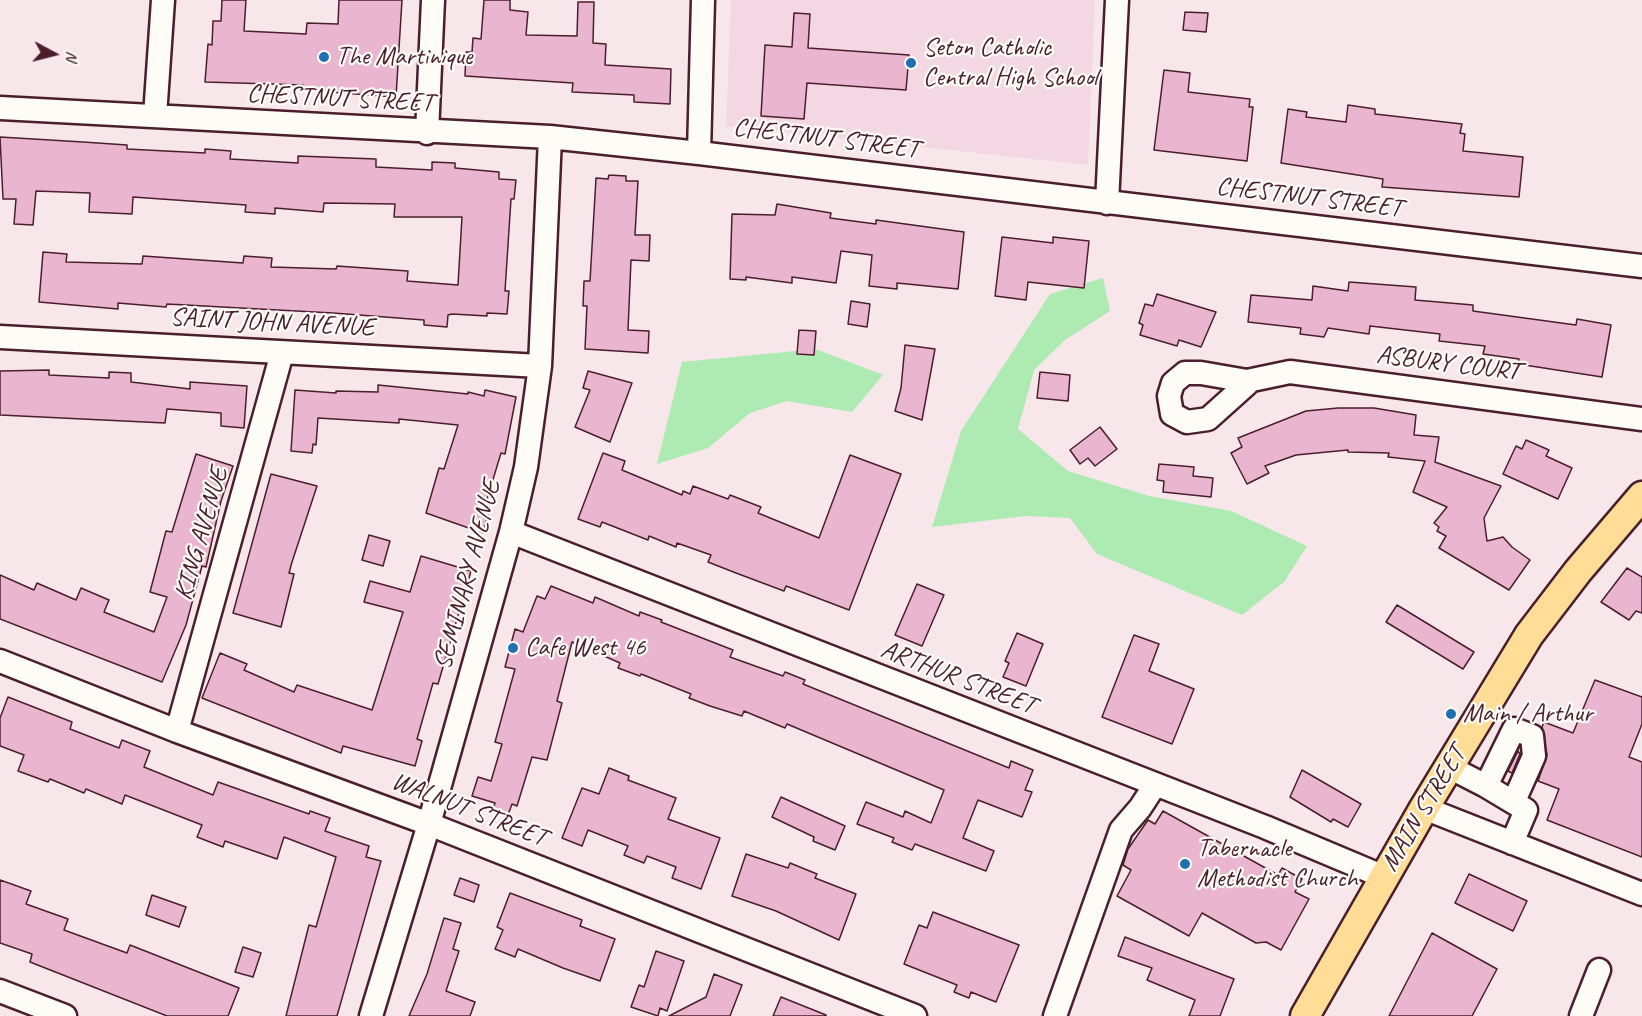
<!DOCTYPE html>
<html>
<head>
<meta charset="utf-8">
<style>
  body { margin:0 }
  #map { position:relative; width:1642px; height:1016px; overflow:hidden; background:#f7e7eb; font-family:Caveat,sans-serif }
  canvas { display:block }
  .north { position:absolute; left:24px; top:24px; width:60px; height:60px; -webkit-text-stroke:4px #fdfcf7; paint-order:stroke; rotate:97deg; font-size:16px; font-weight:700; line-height:24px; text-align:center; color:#4a1f2b }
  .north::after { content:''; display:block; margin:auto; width:21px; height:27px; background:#4a1f2b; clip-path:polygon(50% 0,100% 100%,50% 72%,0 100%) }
</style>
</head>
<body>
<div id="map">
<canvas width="1642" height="1016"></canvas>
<div class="north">N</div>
</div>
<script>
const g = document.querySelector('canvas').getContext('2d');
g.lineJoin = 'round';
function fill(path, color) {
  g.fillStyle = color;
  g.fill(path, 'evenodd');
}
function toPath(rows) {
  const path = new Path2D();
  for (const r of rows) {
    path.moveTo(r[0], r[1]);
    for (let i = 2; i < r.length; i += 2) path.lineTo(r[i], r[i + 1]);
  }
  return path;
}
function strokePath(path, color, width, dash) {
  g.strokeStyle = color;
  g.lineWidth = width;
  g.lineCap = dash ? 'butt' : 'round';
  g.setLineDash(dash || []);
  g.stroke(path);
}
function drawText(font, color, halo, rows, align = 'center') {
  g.font = font + ' Caveat,sans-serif';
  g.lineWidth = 4.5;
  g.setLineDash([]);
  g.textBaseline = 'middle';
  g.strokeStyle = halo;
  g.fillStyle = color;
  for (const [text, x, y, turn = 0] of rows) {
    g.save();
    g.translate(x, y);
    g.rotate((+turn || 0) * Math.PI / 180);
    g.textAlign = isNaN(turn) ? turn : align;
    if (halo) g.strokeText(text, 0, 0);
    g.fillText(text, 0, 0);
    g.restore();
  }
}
fill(toPath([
  [731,0,1095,0,1088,165,726,126]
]), '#f3d8e3');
fill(toPath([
  [1103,278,1110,311,1065,340,1034,370,1018,429,1068,471,1149,496,1231,511,1307,546,1284,582,1242,615,1097,554,1070,518,1026,516,932,527,961,431,1050,294],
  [816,349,883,375,852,412,787,401,750,413,708,448,657,464,682,362]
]), '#adebb2');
const building = toPath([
  [222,0,246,0,244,31,306,34,307,23,338,24,339,0,402,0,396,97,303,90,303,85,205,82,208,44,212,45,213,21,221,21,222,0],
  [484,0,510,0,510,10,528,12,526,35,577,36,578,2,594,2,593,43,606,44,605,65,671,69,670,104,634,102,634,95,572,92,573,83,465,76,466,52,472,52,473,38,481,39,484,0],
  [1185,12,1208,13,1206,32,1183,30,1185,12],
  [794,13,810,14,808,48,909,55,906,90,807,83,804,119,761,116,765,45,792,47,794,13],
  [1164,70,1190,73,1188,92,1250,99,1249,107,1253,107,1247,161,1154,150,1164,70],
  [1348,105,1375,109,1375,114,1462,124,1460,133,1465,134,1463,151,1523,157,1519,197,1382,187,1383,179,1281,163,1288,109,1307,112,1306,117,1346,122,1348,105],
  [0,137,83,142,127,145,127,149,205,153,205,149,231,151,230,159,298,163,298,156,376,159,376,167,432,170,432,162,455,163,455,168,499,172,499,179,516,180,514,199,511,199,505,291,509,291,507,314,487,313,487,316,452,314,448,315,447,327,424,325,424,320,333,313,167,304,166,307,118,303,118,309,39,302,43,252,67,254,66,262,142,264,143,256,243,263,244,256,272,258,271,267,336,269,337,266,408,271,407,281,458,285,462,217,394,217,395,204,324,203,323,212,275,208,275,214,245,212,246,205,133,197,132,214,89,212,90,193,36,191,33,225,14,224,16,199,3,199,0,137],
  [609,175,626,176,626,181,638,181,635,235,650,235,649,261,631,260,628,330,649,331,648,353,585,349,587,306,583,306,584,281,590,281,596,178,608,179,609,175],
  [777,204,831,213,830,218,876,224,876,220,964,232,958,289,897,283,897,289,869,286,872,255,841,251,836,283,792,277,792,283,746,277,746,280,730,279,732,214,775,215,777,204],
  [1002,237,1053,243,1053,237,1089,241,1084,288,1028,282,1026,300,995,296,1002,237],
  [1349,282,1416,287,1415,300,1473,305,1473,311,1576,325,1577,319,1611,325,1602,377,1518,364,1519,359,1483,354,1485,346,1439,341,1440,334,1370,326,1369,334,1328,328,1324,337,1300,334,1301,328,1248,322,1251,295,1312,300,1313,286,1348,291,1349,282],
  [1157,294,1216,312,1201,347,1179,340,1177,346,1140,335,1143,325,1139,323,1145,304,1153,306,1157,294],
  [851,301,870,304,867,327,848,324,851,301],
  [799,330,816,331,814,355,797,354,799,330],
  [905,345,935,349,922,420,895,411,901,388,905,345],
  [49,370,49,375,109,378,109,372,131,373,131,382,190,389,190,382,247,386,244,428,221,426,221,413,167,409,165,423,0,415,0,371,49,370],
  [588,371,632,383,610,442,575,427,590,390,583,388,588,371],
  [1040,372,1070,375,1068,401,1037,398,1040,372],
  [378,385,468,394,468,392,484,396,485,390,516,397,505,454,501,453,485,506,490,508,483,533,426,513,439,468,444,469,458,425,399,419,399,423,318,418,316,445,313,444,312,453,291,451,295,390,336,393,336,391,378,392,378,385],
  [1338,408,1374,408,1416,415,1414,435,1439,437,1435,462,1501,486,1484,518,1487,541,1503,537,1512,547,1530,560,1509,590,1439,548,1446,536,1437,531,1439,527,1434,523,1447,507,1413,492,1425,461,1388,457,1389,453,1348,452,1348,450,1296,455,1265,466,1269,473,1247,484,1231,453,1242,447,1238,438,1306,411,1338,408],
  [1100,427,1117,449,1095,466,1088,458,1080,464,1070,450,1100,427],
  [1526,440,1549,450,1546,456,1572,468,1558,499,1503,474,1516,446,1522,449,1526,440],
  [603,453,625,461,622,470,682,495,683,491,690,494,693,486,728,499,730,495,761,507,758,513,819,538,850,455,901,474,849,610,786,586,784,591,736,573,708,562,711,555,677,543,676,547,649,536,648,540,602,522,600,527,578,519,603,453],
  [196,454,233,466,221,501,206,567,202,566,186,625,162,682,0,619,0,575,34,590,37,583,76,600,81,588,109,600,104,612,154,632,167,597,150,592,166,531,172,532,196,454],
  [1159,464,1194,467,1193,476,1213,478,1211,497,1163,492,1164,481,1157,480,1159,464],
  [271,474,317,486,292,562,289,573,294,574,281,627,233,613,271,474],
  [369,535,390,541,383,566,362,560,369,535],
  [421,556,471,571,438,684,433,683,417,739,422,741,415,766,343,746,341,753,202,698,220,653,247,664,244,670,294,692,297,685,372,710,403,612,364,602,370,581,410,592,421,556],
  [1627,568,1642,577,1642,613,1636,611,1629,620,1601,602,1627,568],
  [917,584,944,595,922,646,895,635,917,584],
  [551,586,593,603,595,597,639,616,640,612,662,620,661,622,733,650,730,657,783,676,785,672,805,680,803,684,1009,768,1011,761,1033,770,1025,790,1032,792,1022,817,978,800,963,838,994,851,986,871,915,844,912,850,892,842,894,838,857,824,866,802,903,817,905,811,931,823,944,790,787,724,785,728,744,711,742,716,710,706,689,698,691,694,641,674,640,676,618,668,620,663,572,642,557,701,562,703,547,760,532,757,517,806,512,804,508,815,493,810,495,803,472,796,478,777,491,781,502,744,495,742,515,669,505,667,515,629,523,632,537,596,545,599,551,586],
  [1397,605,1474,652,1463,669,1386,622,1397,605],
  [1017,633,1043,644,1026,686,1003,677,1009,663,1005,661,1017,633],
  [1134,635,1159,644,1149,671,1194,689,1172,744,1102,717,1134,635],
  [1595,680,1642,697,1642,724,1629,757,1642,762,1642,857,1547,820,1559,789,1538,781,1547,755,1542,727,1544,722,1573,733,1595,680],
  [8,697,72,722,70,729,119,748,122,740,150,751,144,767,213,795,218,782,309,814,310,811,330,818,325,831,369,846,366,857,381,861,337,1016,286,1016,309,925,316,927,336,857,284,837,277,859,225,841,223,847,197,837,202,825,125,795,122,804,86,789,84,793,50,779,48,782,18,771,24,755,0,746,0,718,8,697],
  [1518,751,1520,754,1512,773,1508,771,1518,751],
  [609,768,629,776,628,780,676,798,668,819,720,838,701,889,672,878,676,867,647,856,644,863,624,855,628,846,588,830,582,846,562,838,582,788,599,794,609,768],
  [1302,770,1361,804,1348,827,1333,819,1331,822,1290,797,1302,770],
  [781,797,845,826,835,850,813,841,814,837,772,817,781,797],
  [1163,811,1278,875,1282,868,1302,879,1295,892,1309,899,1281,950,1266,942,1256,943,1202,913,1189,936,1117,896,1131,870,1123,865,1128,849,1148,820,1155,824,1163,811],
  [746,854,788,868,790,863,817,874,815,878,856,894,839,940,776,911,732,896,746,854],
  [1469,874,1527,901,1513,931,1455,903,1469,874],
  [460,878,479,885,474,902,454,895,460,878],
  [0,880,31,891,26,904,68,919,64,930,127,953,130,945,239,988,228,1016,167,1016,30,962,32,954,0,943,0,880],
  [510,893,582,920,580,926,615,939,600,981,563,968,518,949,515,957,495,949,503,930,497,927,510,893],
  [152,895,186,907,179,927,146,915,152,895],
  [933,912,1019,945,996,1002,971,992,969,998,954,992,957,985,904,964,919,925,927,928,933,912],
  [444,918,461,923,453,949,459,951,446,991,475,1002,470,1016,409,1016,427,974,444,918],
  [1432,933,1497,969,1472,1016,1389,1016,1432,933],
  [1125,937,1234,979,1220,1016,1189,1016,1195,1000,1147,980,1152,968,1118,956,1125,937],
  [243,947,261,953,253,977,235,972,243,947],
  [656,951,684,961,667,1011,660,1008,658,1016,631,1007,639,985,644,987,656,951],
  [714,974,742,985,730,1016,669,1016,706,997,714,974],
  [781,997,826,1015,826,1016,773,1016,781,997]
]);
fill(building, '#eab5cf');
strokePath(building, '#4a1f2b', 1.5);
const minor = toPath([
  [0,108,550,137,699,153,1642,266],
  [155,116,163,0],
  [427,133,433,0],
  [699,153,703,0],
  [1107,203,1117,0],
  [0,337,540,366],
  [1185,373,1201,373,1247,381,1247,384,1208,419,1187,422,1172,414,1169,396,1173,383,1185,373],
  [1247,381,1290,372,1642,419],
  [511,532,1265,827,1384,877],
  [0,661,177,731,429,824,915,1016],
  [177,731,282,353],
  [1449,767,1486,786],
  [1424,808,1642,894],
  [1512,843,1526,810,1486,786,1514,729,1532,736,1534,756,1514,801],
  [0,991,65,1016],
  [371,1016,429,824,511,532,526,467,540,366,550,137],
  [1055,1016,1121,830,1140,808,1155,785],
  [1581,1016,1599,970]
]);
const major = toPath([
  [1305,1016,1424,808,1529,635,1578,571,1642,496]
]);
strokePath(minor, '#4a1f2b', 27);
strokePath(major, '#4a1f2b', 33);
strokePath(minor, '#fdfcf7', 22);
strokePath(major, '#ffdd96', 28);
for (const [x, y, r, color] of [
  [324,57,6,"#1f6fb2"],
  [911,63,6,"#1f6fb2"],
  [513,648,6,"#1f6fb2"],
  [1451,714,6,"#1f6fb2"],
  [1185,864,6,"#1f6fb2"]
]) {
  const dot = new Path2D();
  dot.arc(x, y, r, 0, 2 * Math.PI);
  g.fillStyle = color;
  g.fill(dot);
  strokePath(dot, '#fdfcf7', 2);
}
drawText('26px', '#4a1f2b', '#fdfcf7', [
  ["Seton Catholic",923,48],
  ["Central High School",923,78],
  ["The Martinique",336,57],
  ["Cafe West 46",525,648],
  ["Main / Arthur",1463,714],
  ["Tabernacle",1197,849],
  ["Methodist Church",1197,879]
], 'left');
drawText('26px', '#4a1f2b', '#fdfcf7', [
  ["CHESTNUT STREET",340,99,3],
  ["CHESTNUT STREET",826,139,7],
  ["CHESTNUT STREET",1309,198,7],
  ["SAINT JOHN AVENUE",272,323,3],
  ["ASBURY COURT",1448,364,7],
  ["KING AVENUE",202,534,-74],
  ["SEMINARY AVENUE",468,575,-75],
  ["ARTHUR STREET",958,678,21],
  ["MAIN STREET",1424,809,-59],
  ["WALNUT STREET",469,810,21]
]);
</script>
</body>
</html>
